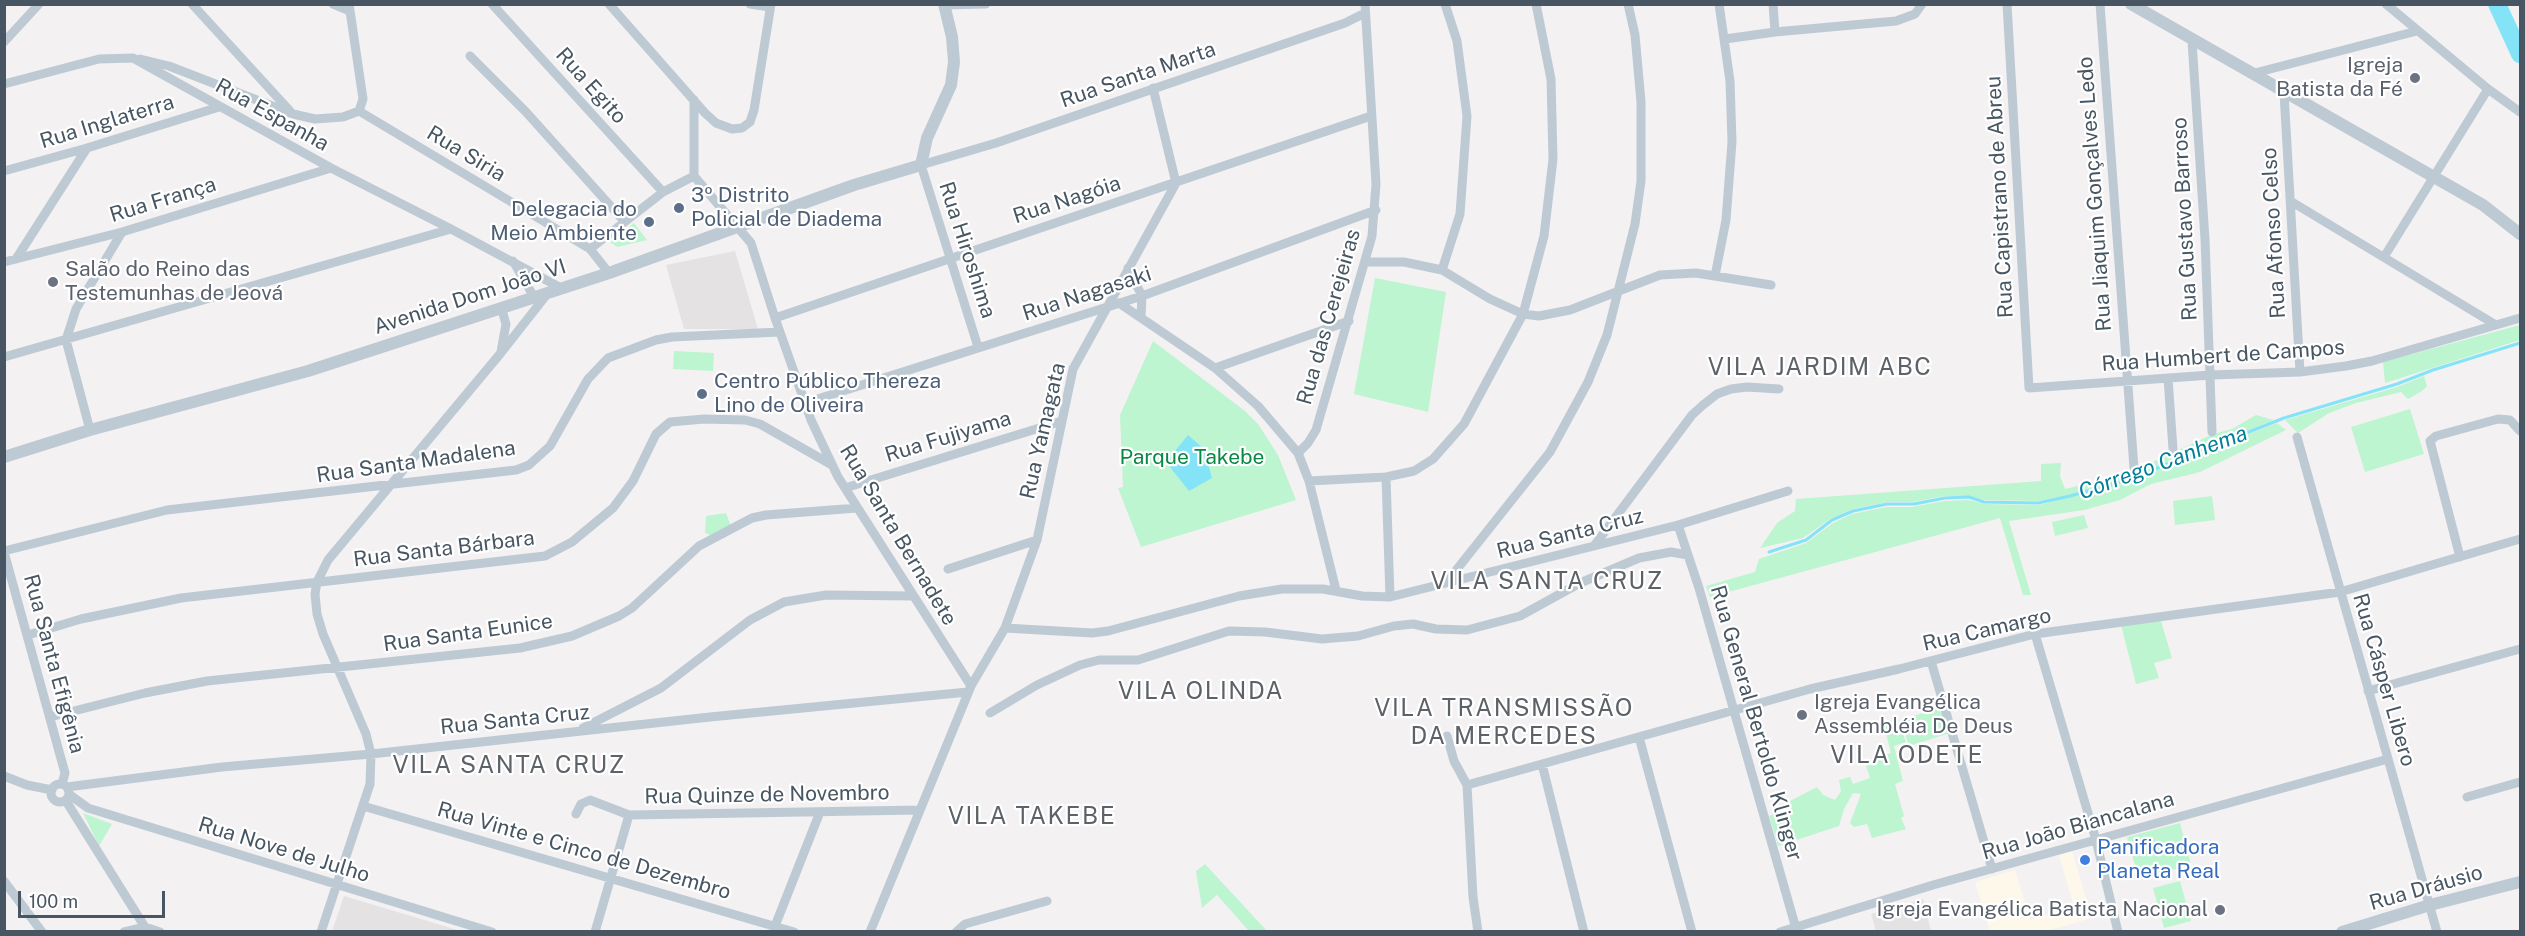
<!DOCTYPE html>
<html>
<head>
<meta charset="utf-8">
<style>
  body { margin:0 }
  #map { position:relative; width:2525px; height:936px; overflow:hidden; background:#f4f1f2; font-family:"Public Sans",sans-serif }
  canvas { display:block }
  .frame { position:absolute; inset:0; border:6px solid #475662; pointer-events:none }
  .scale { position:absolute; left:18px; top:891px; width:147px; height:27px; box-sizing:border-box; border:3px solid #475662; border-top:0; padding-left:8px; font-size:18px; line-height:21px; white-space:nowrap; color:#475662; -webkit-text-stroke:4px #fff; paint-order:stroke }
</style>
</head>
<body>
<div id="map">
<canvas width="2525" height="936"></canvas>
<div class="frame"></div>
<div class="scale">100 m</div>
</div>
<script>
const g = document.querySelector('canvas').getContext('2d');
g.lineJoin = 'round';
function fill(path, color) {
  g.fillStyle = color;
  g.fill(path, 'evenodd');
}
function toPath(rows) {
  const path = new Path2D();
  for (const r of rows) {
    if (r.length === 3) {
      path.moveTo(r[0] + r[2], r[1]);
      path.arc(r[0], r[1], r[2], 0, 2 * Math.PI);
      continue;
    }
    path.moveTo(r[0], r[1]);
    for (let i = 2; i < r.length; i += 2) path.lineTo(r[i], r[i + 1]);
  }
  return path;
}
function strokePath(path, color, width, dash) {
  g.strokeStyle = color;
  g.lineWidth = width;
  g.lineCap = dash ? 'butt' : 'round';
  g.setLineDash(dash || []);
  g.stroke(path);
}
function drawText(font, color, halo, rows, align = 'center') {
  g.font = font + ' "Public Sans",sans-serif';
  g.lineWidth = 4.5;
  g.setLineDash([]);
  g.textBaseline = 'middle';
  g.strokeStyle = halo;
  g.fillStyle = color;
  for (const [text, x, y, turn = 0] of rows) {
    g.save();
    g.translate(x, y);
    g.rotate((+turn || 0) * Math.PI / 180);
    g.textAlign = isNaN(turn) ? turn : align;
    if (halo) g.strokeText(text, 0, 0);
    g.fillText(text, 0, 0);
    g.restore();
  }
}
fill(toPath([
  [2072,851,2092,918,2046,931,1990,931,1975,882,2015,870,2030,920,2074,907,2059,855]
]), '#fef8eb');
fill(toPath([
  [735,251,758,329,684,329,666,265],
  [344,896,461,931,332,931],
  [1923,899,1931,931,1876,931,1871,914]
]), '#e5e2e4');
fill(toPath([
  [634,223,647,240,617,247,610,242],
  [1375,278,1446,292,1428,412,1354,394],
  [2520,325,2520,340,2385,383,2383,362],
  [1153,341,1245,411,1258,424,1278,455,1296,500,1141,547,1118,488,1123,487,1120,415],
  [674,351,714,353,713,371,673,369],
  [2424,376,2427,386,2422,391,2408,399,2401,392,2356,403,2329,413,2298,433,2285,420,2397,387],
  [2410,409,2424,454,2365,472,2351,427],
  [2256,415,2274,420,2126,479,2070,495,2038,501,1984,500,1969,496,1945,496,1913,502,1888,502,1853,509,1830,519,1803,538,1760,548,1777,523,1795,511,1796,499,2041,481,2041,464,2061,463,2060,476,2065,489,2127,474,2213,434,2232,429],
  [2277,423,2286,430,2200,472,2151,484,2120,500,2084,510,2009,521,2031,595,2023,595,2000,518,1710,597,1706,586,1755,572,1759,559,1806,543,1833,523,1852,514,1887,507,1912,507,1945,501,1969,500,1985,504,2039,505,2128,480],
  [2212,496,2215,520,2175,525,2173,501],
  [726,513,731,526,713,536,705,533,706,516],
  [2084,515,2088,528,2055,536,2052,522],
  [2161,621,2172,658,2154,663,2159,678,2136,684,2121,625],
  [1942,707,1950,733,1909,746,1901,720],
  [1898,719,1906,742,1894,746,1903,781,1895,784,1904,816,1901,818,1906,829,1872,838,1867,824,1854,827,1850,823,1861,794,1853,793,1844,809,1839,826,1778,846,1769,816,1786,809,1790,801,1817,787,1823,795,1835,800,1841,791,1839,780,1850,777,1853,784,1870,778,1865,762,1891,753,1883,722],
  [83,813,112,824,99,846],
  [2180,823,2191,865,2139,879,2127,837],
  [1205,864,1267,931,1249,931,1217,895,1202,908,1196,871],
  [2180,881,2191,921,2164,928,2153,888]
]), '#bcf5d0');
fill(toPath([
  [1188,435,1204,449,1212,478,1189,491,1166,462]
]), '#85e3f7');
strokePath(toPath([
  [1769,552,1806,540,1832,520,1853,511,1887,504,1914,504,1945,498,1969,497,1984,502,2038,503,2070,496,2127,480,2284,418,2397,384,2433,370,2520,343]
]), '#85e3f7', 3);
strokePath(toPath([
  [2497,4,2520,54]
]), '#85e3f7', 18);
strokePath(toPath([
  [192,4,290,111],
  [333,4,350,11],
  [492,4,663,192],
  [609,4,705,113,716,123,732,129,742,128,750,122,754,110,771,4],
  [750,4,770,7],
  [1773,4,1775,32],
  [2007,4,2029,388,2211,375,2300,372,2346,366,2372,361,2520,318],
  [2100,4,2134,468],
  [2386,4,2488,89,2520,112],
  [944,5,986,4],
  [1725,39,1775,32,1896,21,1915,14,1922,4],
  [2192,41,2205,239,2212,432],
  [4,42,39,4],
  [470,56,526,112,624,221],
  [140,59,169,66,293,114,315,119,343,117,359,111,363,99,349,4],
  [2251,74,2417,31],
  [4,84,99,59,133,58,331,168,451,229,561,288],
  [2284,93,2300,372],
  [359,111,590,249,609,273],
  [4,171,87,148,219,107],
  [694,176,751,243,775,318,811,420,838,477,971,686],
  [694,176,694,100],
  [2292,202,2496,325],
  [590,249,663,192,694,176],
  [2384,257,2488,89],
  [16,259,87,148],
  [513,261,534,297],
  [4,262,122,232,331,168],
  [1367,262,1404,262,1442,270,1490,299,1523,314,1539,316,1570,310,1660,275,1696,273,1771,285],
  [1128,268,1142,296,1141,317],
  [1442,270,1460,214,1467,116,1457,41,1445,4],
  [1715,276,1726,220,1732,142,1730,81,1719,4],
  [1119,303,1215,368,1258,406,1298,453,1309,481,1336,590],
  [775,318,1371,116],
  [978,347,921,165,996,143,1345,23,1365,13],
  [501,352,506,324,501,307],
  [4,357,451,229],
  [1215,368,1349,321],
  [2168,378,2173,449],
  [805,403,1142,296,1376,210],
  [90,430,66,340,76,309,122,232],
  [2297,437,2437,932],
  [1298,453,1308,443,1316,430,1372,236,1376,184,1365,4],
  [1386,477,1390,597],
  [1309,481,1386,477,1414,471,1433,459,1464,424,1523,314,1544,236,1553,159,1551,79,1536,4],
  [845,488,1062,421],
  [1678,525,1699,588,1797,932],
  [1594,546,1692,415,1703,405,1717,394,1731,389,1747,387,1779,389],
  [4,551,167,510,516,470,529,465,550,446,588,379,608,358,656,340,672,337,780,332],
  [4,552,65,773,62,784],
  [2460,557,2430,441,2436,436,2498,419,2510,420,2520,431],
  [948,569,1037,540],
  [1446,583,1550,452,1588,382,1607,335,1635,224,1641,181,1641,102,1635,35,1628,4],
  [1005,628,1092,633,1108,631,1239,596,1282,589,1323,589,1362,596,1390,597,1678,525,1788,491],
  [2035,634,2096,840,2118,932],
  [28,635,81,619,181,598,545,556,572,542,613,508,633,481,656,434,670,422,704,419,745,420,760,424,832,465],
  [1931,661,1992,869],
  [2368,691,2520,649],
  [990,713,1037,685,1080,665,1099,660,1138,660,1229,631,1265,632,1322,639,1358,636,1394,626,1413,624,1436,629,1467,630,1520,616,1580,583,1639,558,1671,552,1688,555],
  [50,717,145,693,207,681,520,648,572,636,619,616,632,608,699,546,752,518,766,515,857,508],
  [583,728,661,688,750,620,784,602,826,595,912,596],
  [1447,736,1454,761,1467,785,1473,897,1478,932],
  [1639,737,1692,932],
  [1542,764,1584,932],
  [4,776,27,785,52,790],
  [60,793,9],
  [1467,785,1810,689,1899,669,2035,634,2340,592,2520,539],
  [67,787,222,767,371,754,710,717,968,692],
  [70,795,88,808,492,932],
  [2467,797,2520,782],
  [66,801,148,932],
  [363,806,794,932],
  [576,814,581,804,590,800,629,815,919,810],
  [4,881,42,932],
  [775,926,820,812],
  [124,932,145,927,160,932],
  [321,932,370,784,371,754,366,734,323,634,317,614,315,594,317,582,328,560,500,354,548,293],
  [595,932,629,815],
  [870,932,971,686,1005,628,1037,540,1073,369,1176,183,1153,88],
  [956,932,965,924,1047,901],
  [1780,932,1933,885,2388,759]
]), '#becad3', 9);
strokePath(toPath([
  [2131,4,2483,205,2520,234],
  [4,457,90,430,308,371,609,273,854,185,921,165,927,138,951,85,954,62,952,37,944,4],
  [2342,932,2430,905,2520,882]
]), '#becad3', 12);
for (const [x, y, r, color] of [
  [2415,78,6,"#6b7280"],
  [679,208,6,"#5c6f8a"],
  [649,222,6,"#5c6f8a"],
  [53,282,6,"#6b7280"],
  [702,394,6,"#5c6f8a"],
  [1802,715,6,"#6b7280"],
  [2085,860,6,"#3f7fe0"],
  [2220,910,6,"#6b7280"]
]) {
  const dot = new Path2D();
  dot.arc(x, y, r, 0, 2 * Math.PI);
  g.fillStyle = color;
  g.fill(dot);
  strokePath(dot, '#fff', 2);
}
drawText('21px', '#5b616d', '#fff', [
  ["Igreja",2403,66],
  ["Batista da Fé",2403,90],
  ["Salão do Reino das",65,270,"left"],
  ["Testemunhas de Jeová",65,294,"left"],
  ["Igreja Evangélica",1814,703,"left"],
  ["Assembléia De Deus",1814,727,"left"],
  ["Igreja Evangélica Batista Nacional",2208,910]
], 'right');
drawText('21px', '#475662', '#fff', [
  ["Rua Santa Marta",1138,75,-19],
  ["Rua Egito",591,86,48],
  ["Rua Espanha",272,115,29],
  ["Rua Inglaterra",107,122,-17],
  ["Rua Siria",466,154,31],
  ["Rua Jiaquim Gonçalves Ledo",2095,194,-94],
  ["Rua Capistrano de Abreu",2000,197,-93],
  ["Rua França",163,200,-17],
  ["Rua Nagóia",1067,200,-18],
  ["Rua Gustavo Barroso",2185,219,-93],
  ["Rua Afonso Celso",2274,233,-93],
  ["Rua Hiroshima",967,250,72],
  ["Rua Nagasaki",1087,294,-18],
  ["Avenida Dom João VI",470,297,-18],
  ["Rua das Cerejeiras",1329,317,-74],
  ["Rua Humbert de Campos",2223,356,-4],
  ["Rua Yamagata",1043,431,-77],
  ["Rua Fujiyama",948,437,-17],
  ["Rua Santa Madalena",416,462,-8],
  ["Rua Santa Cruz",1570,534,-14],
  ["Rua Santa Bernadete",898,535,59],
  ["Rua Santa Bárbara",444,549,-7],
  ["Rua Camargo",1987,630,-13],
  ["Rua Santa Eunice",468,633,-8],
  ["Rua Santa Efigênia",54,664,75],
  ["Rua Cásper Libero",2384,680,74],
  ["Rua Santa Cruz",515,720,-6],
  ["Rua General Bertoldo Klinger",1756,723,74],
  ["Rua Quinze de Novembro",767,795,-1],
  ["Rua João Biancalana",2078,826,-16],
  ["Rua Nove de Julho",284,850,17],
  ["Rua Vinte e Cinco de Dezembro",584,851,16],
  ["Rua Dráusio",2426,888,-16]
]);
drawText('21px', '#4e5e75', '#fff', [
  ["3º Distrito",691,196],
  ["Policial de Diadema",691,220],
  ["Delegacia do",637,210,"right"],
  ["Meio Ambiente",637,234,"right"],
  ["Centro Público Thereza",714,382],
  ["Lino de Oliveira",714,406]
], 'left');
drawText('21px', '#0c8846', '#fff', [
  ["Parque Takebe",1192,458]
]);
drawText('21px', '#366cbe', '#fff', [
  ["Panificadora",2097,848],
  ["Planeta Real",2097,872]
], 'left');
drawText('italic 22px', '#037f9a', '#fff', [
  ["Córrego Canhema",2163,463,-20]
]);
g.letterSpacing = '1.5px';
drawText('24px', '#5d6268', '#fff', [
  ["VILA JARDIM ABC",1820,368],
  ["VILA SANTA CRUZ",1547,582],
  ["VILA OLINDA",1201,692],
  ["VILA TRANSMISSÃO",1504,709],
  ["DA MERCEDES",1504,737],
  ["VILA ODETE",1907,756],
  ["VILA SANTA CRUZ",509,766],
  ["VILA TAKEBE",1032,817]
]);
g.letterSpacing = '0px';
</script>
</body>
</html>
